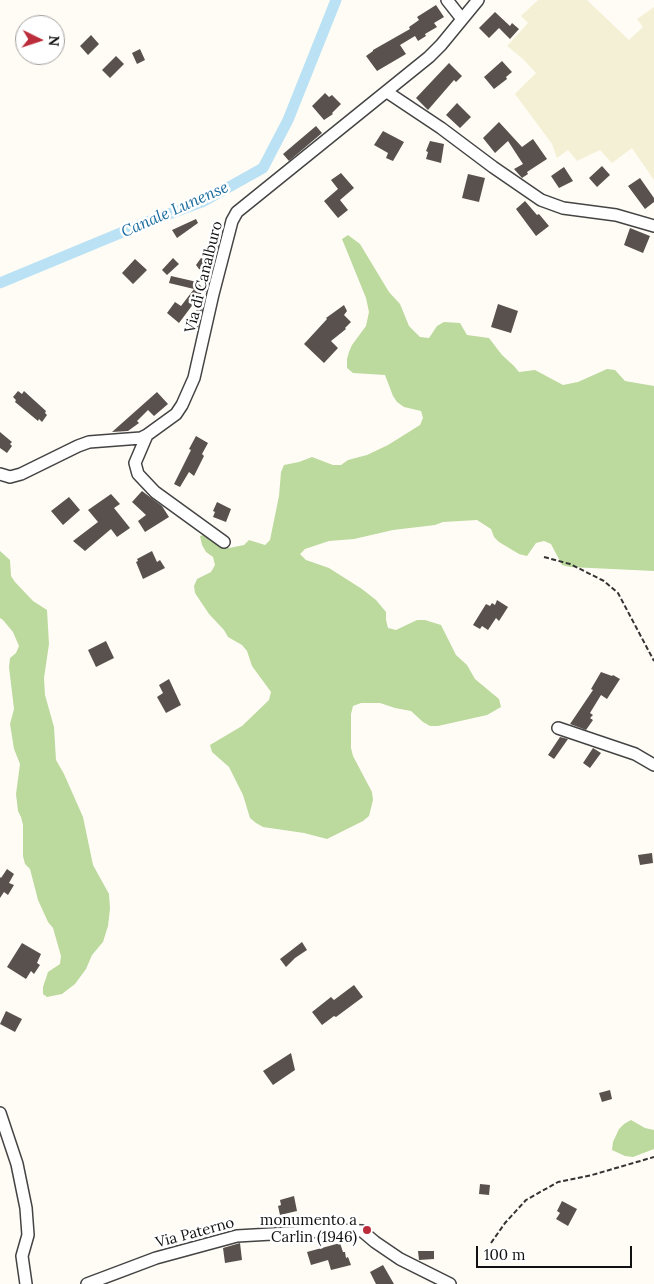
<!DOCTYPE html>
<html>
<head>
<meta charset="utf-8">
<style>
  body { margin:0 }
  #map { position:relative; width:654px; height:1284px; overflow:hidden; background:#fffcf5; font-family:Lora,serif }
  canvas { display:block }
  .north { position:absolute; left:15px; top:15px; width:50px; height:50px; box-sizing:border-box; background:#fff; border:1px solid #a0a0a0; border-radius:50%; rotate:94deg; font-size:14px; font-weight:700; line-height:20px; text-align:center; color:#111 }
  .north::after { content:''; display:block; margin:auto; width:18px; height:22px; background:#bc2d3b; clip-path:polygon(50% 0,100% 100%,50% 72%,0 100%) }
  .scale { position:absolute; left:476px; top:1246px; width:156px; height:22px; box-sizing:border-box; border:2px solid #111; border-top:0; padding-left:6px; font-size:15px; line-height:18px; white-space:nowrap; color:#111; -webkit-text-stroke:4px #fff; paint-order:stroke }
</style>
</head>
<body>
<div id="map">
<canvas width="654" height="1284"></canvas>
<div class="north">N</div>
<div class="scale">100 m</div>
</div>
<script>
const g = document.querySelector('canvas').getContext('2d');
g.lineJoin = 'round';
function fill(path, color) {
  g.fillStyle = color;
  g.fill(path, 'evenodd');
}
function toPath(rows) {
  const path = new Path2D();
  for (const r of rows) {
    path.moveTo(r[0], r[1]);
    for (let i = 2; i < r.length; i += 2) path.lineTo(r[i], r[i + 1]);
  }
  return path;
}
function strokePath(path, color, width, dash) {
  g.strokeStyle = color;
  g.lineWidth = width;
  g.lineCap = dash ? 'butt' : 'round';
  g.setLineDash(dash || []);
  g.stroke(path);
}
function drawText(font, color, halo, rows, align = 'center') {
  g.font = font + ' Lora,serif';
  g.lineWidth = 5;
  g.setLineDash([]);
  g.textBaseline = 'middle';
  g.strokeStyle = halo;
  g.fillStyle = color;
  for (const [text, x, y, turn = 0] of rows) {
    g.save();
    g.translate(x, y);
    g.rotate((+turn || 0) * Math.PI / 180);
    g.textAlign = isNaN(turn) ? turn : align;
    if (halo) g.strokeText(text, 0, 0);
    g.fillText(text, 0, 0);
    g.restore();
  }
}
fill(toPath([
  [538,0,587,0,629,40,643,27,637,19,654,7,654,180,632,148,612,163,600,150,577,161,568,150,557,158,552,144,515,94,536,73,523,59,507,46,528,23,521,16]
]), '#f4f0d5');
fill(toPath([
  [348,235,360,244,389,292,400,304,409,326,420,337,429,338,437,326,444,322,460,323,467,335,489,338,502,355,514,366,519,372,535,370,563,385,578,382,607,369,615,370,625,381,654,386,654,571,570,567,562,565,551,544,544,541,536,543,527,556,519,554,499,542,494,537,491,529,477,520,443,522,435,525,393,530,354,539,329,541,305,549,300,554,306,560,329,568,362,589,376,600,386,612,386,620,388,628,396,630,417,620,425,620,441,625,456,655,467,665,475,679,499,699,501,707,487,715,438,726,430,726,423,722,411,711,395,708,380,703,361,703,353,706,351,714,351,748,353,756,372,792,373,800,369,816,363,821,327,839,304,833,263,827,256,823,250,818,243,795,229,767,212,752,210,745,242,726,269,700,271,692,252,666,247,651,242,645,228,637,224,630,209,614,195,593,194,586,197,579,211,572,215,565,213,557,206,552,202,545,200,536,208,534,229,548,244,545,249,540,265,545,270,540,279,496,281,472,284,465,299,462,312,457,333,465,341,465,348,460,367,455,388,445,420,425,423,418,421,411,404,407,397,402,393,396,385,375,353,373,347,368,347,359,349,352,352,345,366,326,369,312,366,298,342,239],
  [0,551,10,560,11,576,15,582,33,601,47,610,49,644,44,678,45,695,54,727,56,760,64,774,83,817,93,865,109,894,110,909,108,926,103,942,92,955,86,969,75,984,62,994,47,997,43,994,43,987,48,972,60,964,61,956,53,928,48,922,38,900,30,869,25,864,23,856,23,825,21,817,18,811,16,794,20,764,14,749,10,724,14,709,9,667,10,658,16,653,19,646,13,632,3,620,0,618],
  [631,1120,645,1128,654,1130,654,1149,633,1157,625,1156,612,1150,613,1142,619,1129,624,1124]
]), '#bcd99e');
strokePath(toPath([
  [0,283,142,224,204,201,263,168,288,120,336,0]
]), '#bbe2f4', 11);
fill(toPath([
  [436,5,444,17,434,23,437,27,425,34,426,36,418,41,415,36,400,45,406,54,377,71,366,56,373,51,373,50,410,29,409,27,419,20,417,17],
  [495,12,510,26,512,23,519,29,510,39,499,28,489,38,479,28],
  [91,35,99,44,88,55,80,46],
  [140,49,145,60,137,64,132,53],
  [116,56,124,64,110,78,102,70],
  [502,61,512,72,506,77,507,79,494,89,484,77],
  [449,63,462,76,456,82,454,80,428,110,416,98],
  [325,93,329,97,332,95,341,104,332,113,333,114,324,120,312,106],
  [457,103,471,117,460,128,446,115],
  [499,122,522,147,533,139,547,159,527,172,528,174,522,178,514,169,523,164,508,141,495,153,483,138],
  [316,126,322,133,289,161,283,154],
  [383,131,404,142,393,161,386,158,388,153,374,145],
  [430,141,444,144,441,163,426,159,428,152,426,151],
  [602,166,610,175,597,187,589,178],
  [564,167,573,181,559,188,551,176],
  [341,173,354,188,340,200,348,210,338,218,324,201,338,189,331,180],
  [468,174,485,178,479,202,462,198],
  [640,178,654,198,654,202,645,209,628,186],
  [525,201,537,215,539,214,549,226,536,236,516,209],
  [196,219,198,223,177,238,172,230],
  [630,228,650,236,643,253,624,245],
  [220,232,221,232,210,275,199,269,196,265,201,258,208,261],
  [173,258,179,264,167,275,162,270],
  [135,259,147,270,133,284,122,273],
  [171,276,197,282,206,291,206,292,203,291,179,323,167,313,175,302,181,306,194,289,169,283],
  [498,304,518,311,511,333,491,327],
  [344,305,347,311,344,315,351,322,345,328,346,329,331,341,338,348,324,363,304,344,327,319,326,318],
  [197,308,202,309,198,328,193,327],
  [18,391,22,394,24,391,46,411,45,413,47,415,42,422,39,419,38,421,15,402,16,400,13,397],
  [157,392,168,404,154,416,148,410,137,421,139,423,128,431,112,432],
  [0,432,12,442,10,444,12,446,7,453,0,448],
  [196,436,208,443,202,454,204,456,194,476,189,472,180,487,174,484,191,450,189,449],
  [142,491,162,506,169,517,145,532,138,521,146,515,132,502],
  [111,494,120,504,114,508,130,528,117,537,111,529,85,551,73,541,98,522,88,510],
  [69,497,80,510,63,525,51,511],
  [217,502,231,509,226,522,213,517,215,512,213,511],
  [152,551,157,562,160,560,165,568,143,579,136,562,138,561,137,559],
  [497,600,508,607,499,621,496,618,488,630,482,626,480,629,473,625,486,604,490,606,492,603,495,605],
  [106,641,114,658,96,667,88,650],
  [601,672,612,676,613,675,620,679,607,699,601,695,590,713,593,715,590,718,593,720,586,730,570,724,593,690,591,689],
  [169,679,181,705,166,713,157,697,163,693,159,685],
  [560,737,568,739,554,759,548,755],
  [593,748,601,753,590,768,583,763],
  [652,853,653,863,640,865,638,855],
  [7,869,14,874,9,883,14,885,8,895,4,892,0,898,0,877,1,878],
  [302,942,307,950,295,958,286,967,280,959],
  [22,943,41,954,37,963,40,965,34,974,31,971,26,979,7,967],
  [354,985,363,997,336,1017,334,1016,322,1025,312,1012,331,997,334,1000],
  [6,1011,22,1019,15,1032,0,1024],
  [291,1053,295,1070,273,1085,263,1071],
  [610,1090,612,1099,602,1102,599,1093],
  [480,1184,490,1185,489,1195,479,1194],
  [294,1196,297,1211,280,1215,278,1206,281,1205,280,1200],
  [562,1201,577,1209,568,1226,556,1219,560,1213,557,1211],
  [240,1243,242,1260,225,1263,223,1248],
  [340,1243,343,1252,345,1252,346,1258,348,1257,351,1265,331,1270,328,1260,311,1265,307,1252],
  [418,1251,434,1251,434,1259,419,1260],
  [383,1265,394,1284,376,1284,370,1272]
]), '#59514d');
const minor = toPath([
  [447,0,462,19],
  [387,92,441,128,493,167,541,200,563,208,616,215,654,226],
  [147,435,135,463,138,474,155,492,224,542],
  [0,474,10,477,21,474,78,446,89,442,141,438,147,435,176,414,182,405,194,378,213,294,232,221,237,212,429,57,441,45,478,0],
  [558,728,635,754,654,765],
  [0,1113,17,1164,26,1208,28,1235,22,1256,26,1284],
  [87,1284,156,1258,237,1236,341,1230,362,1231,375,1242,400,1259,450,1284]
]);
strokePath(minor, '#444', 14);
strokePath(toPath([
  [544,557,570,564,604,581,618,593,654,661],
  [491,1243,505,1223,526,1200,558,1182,592,1175,654,1157]
]), '#333', 2, [5, 2.5]);
strokePath(minor, '#fff', 11);
for (const [x, y, r, color] of [
  [367,1230,5,"#bc2d3b"]
]) {
  const dot = new Path2D();
  dot.arc(x, y, r, 0, 2 * Math.PI);
  g.fillStyle = color;
  g.fill(dot);
  strokePath(dot, '#fff', 2);
}
drawText('15px', '#111', '#fff', [
  ["Via di Canalburo",204,277,-76],
  ["Via Paterno",195,1233,-15]
]);
drawText('15px', '#111', '#fff', [
  ["monumento a",357,1221],
  ["Carlin (1946)",357,1238]
], 'right');
drawText('italic 16px', '#1d6d9f', '#fff', [
  ["Canale Lunense",175,210,-24]
]);
</script>
</body>
</html>
